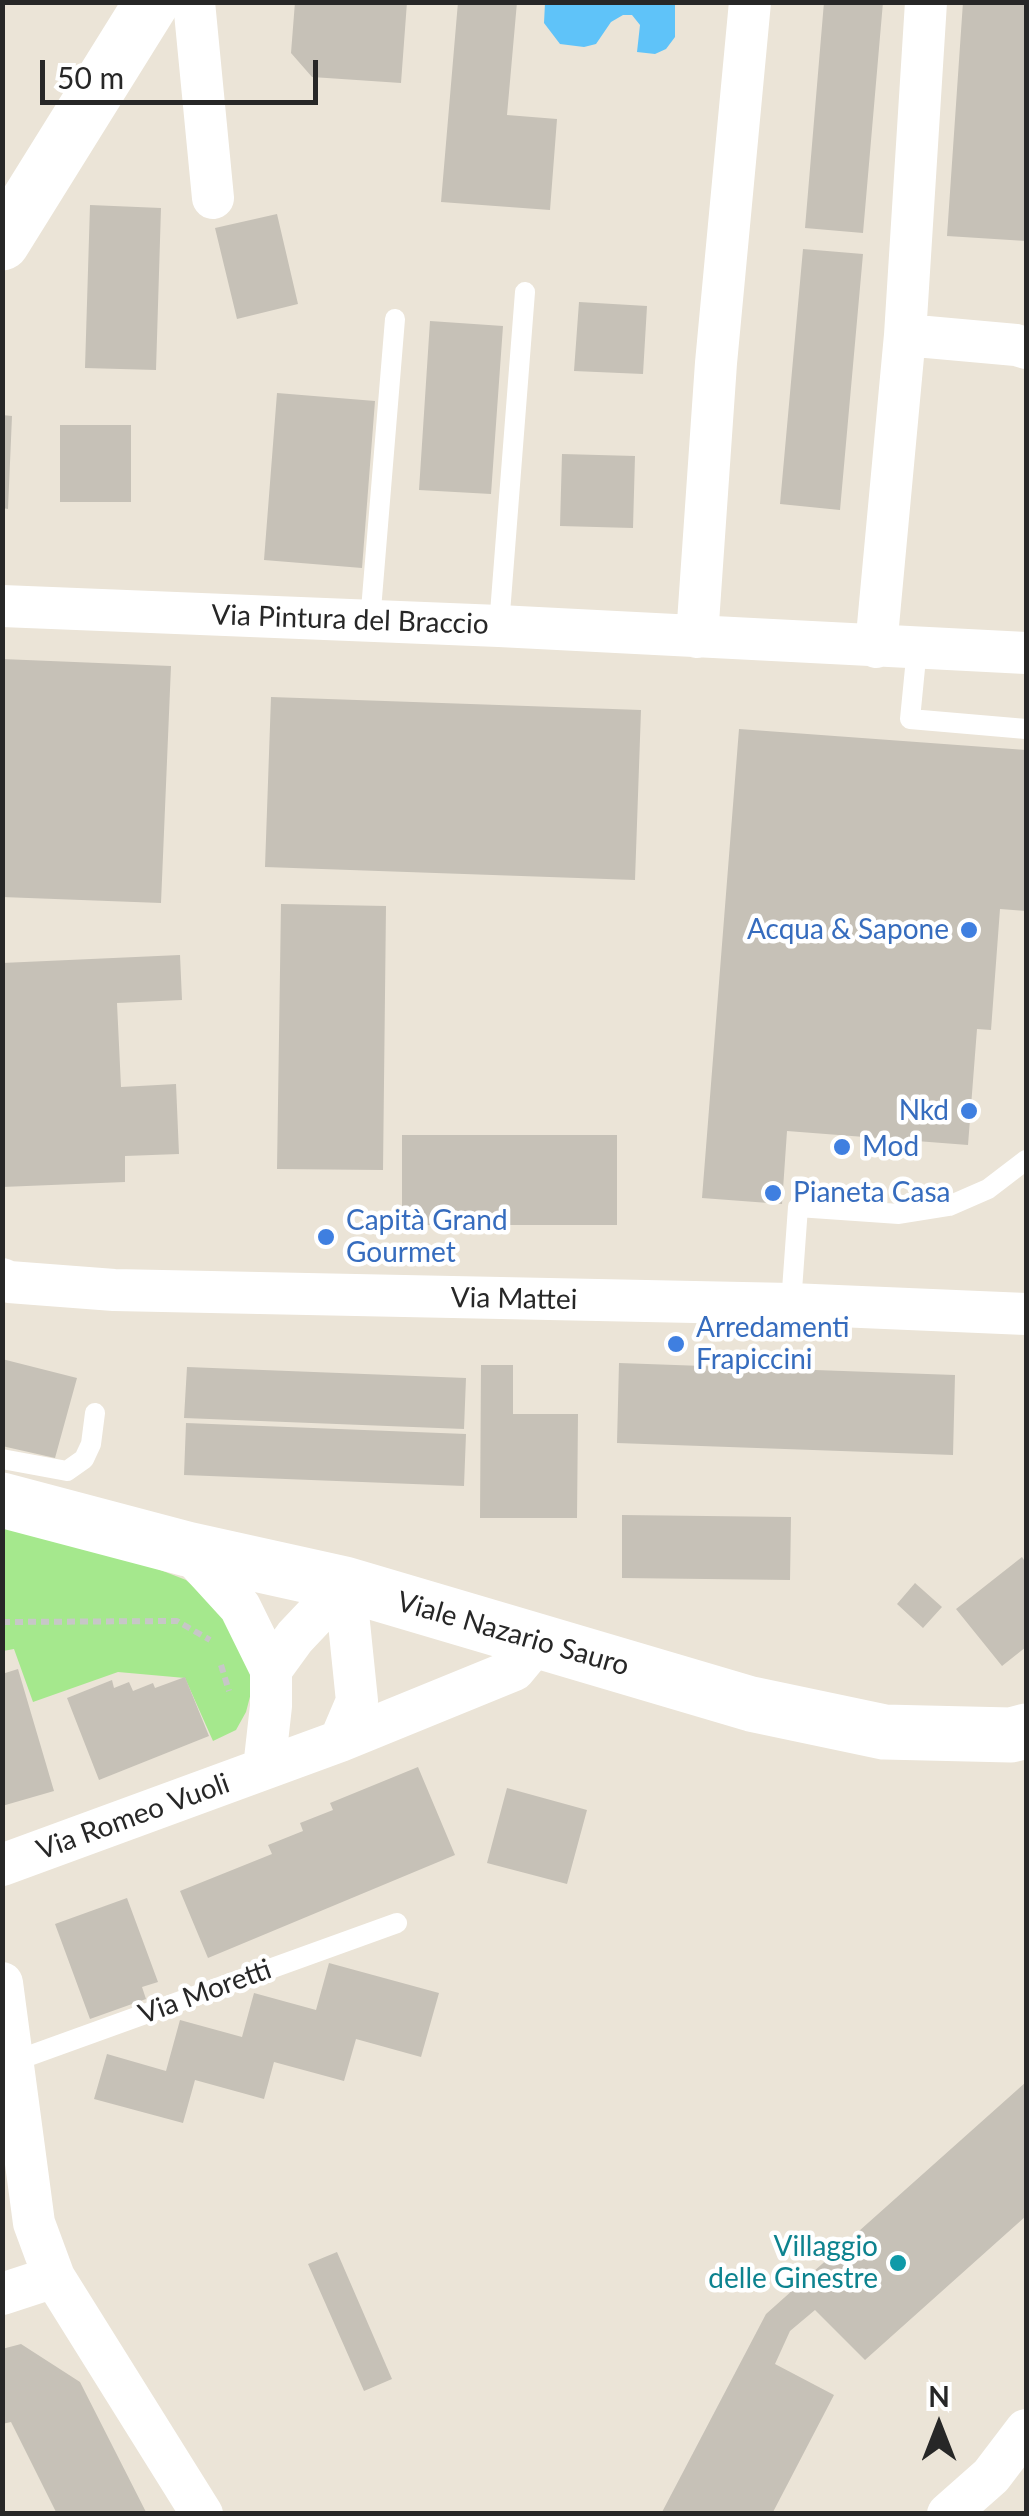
<!DOCTYPE html>
<html>
<head>
<meta charset="utf-8">
<style>
  body { margin:0 }
  #map { position:relative; width:1029px; height:2516px; overflow:hidden; background:#ebe4d7; font-family:Lato,sans-serif }
  canvas { display:block }
  .frame { position:absolute; inset:0; border:5px solid #272727; pointer-events:none }
  .north { position:absolute; left:889px; top:2376px; width:100px; height:100px; -webkit-text-stroke:8px #fff; paint-order:stroke; rotate:0deg; font-size:28px; font-weight:700; line-height:40px; text-align:center; color:#272727 }
  .north::after { content:''; display:block; margin:auto; width:35px; height:45px; background:#272727; clip-path:polygon(50% 0,100% 100%,50% 72%,0 100%) }
  .scale { position:absolute; left:40px; top:60px; width:278px; height:45px; box-sizing:border-box; border:5px solid #272727; border-top:0; padding-left:12px; font-size:30px; line-height:35px; white-space:nowrap; color:#272727; -webkit-text-stroke:8px #fff; paint-order:stroke }
</style>
</head>
<body>
<div id="map">
<canvas width="1029" height="2516"></canvas>
<div class="frame"></div>
<div class="north">N</div>
<div class="scale">50 m</div>
</div>
<script>
const g = document.querySelector('canvas').getContext('2d');
g.lineJoin = 'round';
function fill(path, color) {
  g.fillStyle = color;
  g.fill(path, 'evenodd');
}
function toPath(rows) {
  const path = new Path2D();
  for (const r of rows) {
    path.moveTo(r[0], r[1]);
    for (let i = 2; i < r.length; i += 2) path.lineTo(r[i], r[i + 1]);
  }
  return path;
}
function strokePath(path, color, width, dash) {
  g.strokeStyle = color;
  g.lineWidth = width;
  g.lineCap = dash ? 'butt' : 'round';
  g.setLineDash(dash || []);
  g.stroke(path);
}
function drawText(font, color, halo, rows, align = 'center') {
  g.font = font + ' Lato,sans-serif';
  g.lineWidth = 9;
  g.setLineDash([]);
  g.textBaseline = 'middle';
  g.strokeStyle = halo;
  g.fillStyle = color;
  for (const [text, x, y, turn = 0] of rows) {
    g.save();
    g.translate(x, y);
    g.rotate((+turn || 0) * Math.PI / 180);
    g.textAlign = isNaN(turn) ? turn : align;
    if (halo) g.strokeText(text, 0, 0);
    g.fillText(text, 0, 0);
    g.restore();
  }
}
fill(toPath([
  [2,1527,145,1564,186,1580,211,1602,235,1630,250,1665,252,1689,246,1712,236,1730,213,1741,185,1678,118,1672,33,1702,14,1649,3,1651]
]), '#a5e88d');
fill(toPath([
  [545,3,675,3,675,37,666,49,655,54,637,52,640,25,632,15,623,15,611,22,596,44,584,47,560,44,544,23]
]), '#5fc3f9');
fill(toPath([
  [295,2,407,2,401,83,312,77,291,53],
  [458,2,517,2,507,115,557,119,550,210,441,202],
  [824,2,883,2,863,233,805,228],
  [963,2,1026,2,1026,241,947,236],
  [90,205,161,208,156,370,85,368],
  [277,214,298,304,237,319,215,228],
  [803,249,863,254,840,510,780,504],
  [579,302,647,306,643,374,574,371],
  [430,321,503,326,491,494,419,490],
  [277,393,375,401,362,568,264,560],
  [2,415,12,416,8,509,2,508],
  [60,425,131,425,131,502,60,502],
  [562,454,635,456,633,528,560,526],
  [2,659,171,666,161,903,2,897],
  [271,697,641,710,635,880,265,867],
  [739,729,1026,750,1026,911,1000,909,991,1030,977,1029,968,1145,787,1131,782,1204,702,1198],
  [281,904,386,906,383,1170,277,1169],
  [180,955,182,1000,117,1003,121,1087,176,1084,179,1154,125,1156,125,1182,2,1187,2,963],
  [402,1135,617,1135,617,1225,402,1225],
  [2,1359,77,1378,55,1458,2,1446],
  [619,1363,955,1375,953,1455,617,1443],
  [481,1365,513,1365,513,1414,578,1414,577,1518,480,1518],
  [187,1367,466,1378,464,1429,184,1418],
  [186,1423,466,1434,464,1486,184,1475],
  [622,1515,791,1517,790,1580,622,1578],
  [1022,1557,1026,1563,1026,1647,1002,1666,956,1609],
  [915,1583,942,1607,923,1628,897,1604],
  [18,1669,54,1791,2,1806,2,1674],
  [185,1677,209,1736,99,1780,67,1698,112,1680,114,1688,129,1682,133,1691,153,1683,155,1688],
  [418,1767,455,1855,208,1958,180,1891,272,1854,268,1845,303,1831,300,1823,333,1810,330,1803],
  [507,1788,587,1810,567,1884,487,1863],
  [127,1898,158,1982,142,1987,146,1999,90,2019,55,1924],
  [329,1963,439,1993,421,2057,356,2039,344,2081,274,2062,264,2099,195,2080,183,2123,94,2099,107,2054,166,2071,180,2020,242,2037,254,1993,316,2010],
  [1026,2082,1026,2216,865,2360,815,2310,790,2331,775,2364,834,2395,772,2514,661,2514,766,2314],
  [337,2252,392,2379,364,2391,308,2264],
  [21,2344,80,2382,147,2514,57,2514,11,2422,2,2424,2,2349]
]), '#c6c1b7');
strokePath(toPath([
  [2,1622,177,1621,210,1640],
  [221,1665,229,1691]
]), '#c7c7c7', 6, [8, 5]);
strokePath(toPath([
  [370,622,395,319],
  [499,626,525,292],
  [917,648,910,719,1026,729],
  [791,1304,798,1207,899,1214,949,1206,988,1189,1026,1160],
  [2,1459,67,1471,84,1459,91,1444,95,1413],
  [12,2062,397,1923]
]), '#fff', 20);
strokePath(toPath([
  [194,2,213,198],
  [905,335,1016,345,1026,348],
  [2,606,499,626,1026,653],
  [697,637,716,363,750,2],
  [876,647,905,335,926,2],
  [2,1279,9,1282,114,1290,791,1304,1026,1314],
  [187,1549,240,1607,271,1670,271,1706,264,1768],
  [271,1670,295,1637,345,1584],
  [340,1741,357,1701,345,1584],
  [2,1865,340,1741,514,1670,538,1641],
  [2,1983,34,2223,54,2277,202,2514],
  [2,2294,54,2277],
  [948,2514,991,2476,1026,2430]
]), '#fff', 42);
strokePath(toPath([
  [2,243,152,2],
  [2,1500,187,1549,345,1584,751,1704,884,1732,1011,1735,1026,1731]
]), '#fff', 55);
for (const [x, y, r, color] of [
  [969,930,10,"#3f7fe0"],
  [969,1111,10,"#3f7fe0"],
  [842,1147,10,"#3f7fe0"],
  [773,1193,10,"#3f7fe0"],
  [326,1237,10,"#3f7fe0"],
  [676,1344,10,"#3f7fe0"],
  [898,2263,10,"#0f9aa8"]
]) {
  const dot = new Path2D();
  dot.arc(x, y, r, 0, 2 * Math.PI);
  g.fillStyle = color;
  g.fill(dot);
  strokePath(dot, '#fff', 4);
}
drawText('28px', '#272727', '#fff', [
  ["Via Pintura del Braccio",350,620,2],
  ["Via Mattei",514,1299,1],
  ["Viale Nazario Sauro",513,1634,16],
  ["Via Romeo Vuoli",133,1817,-20],
  ["Via Moretti",205,1992,-20]
]);
drawText('28px', '#366cbe', '#fff', [
  ["Acqua & Sapone",949,930,"right"],
  ["Nkd",949,1111,"right"],
  ["Mod",862,1147],
  ["Pianeta Casa",793,1193],
  ["Capità Grand",346,1221],
  ["Gourmet",346,1253],
  ["Arredamenti",696,1328],
  ["Frapiccini",696,1360]
], 'left');
drawText('28px', '#0d838f', '#fff', [
  ["Villaggio",878,2247],
  ["delle Ginestre",878,2279]
], 'right');
</script>
</body>
</html>
